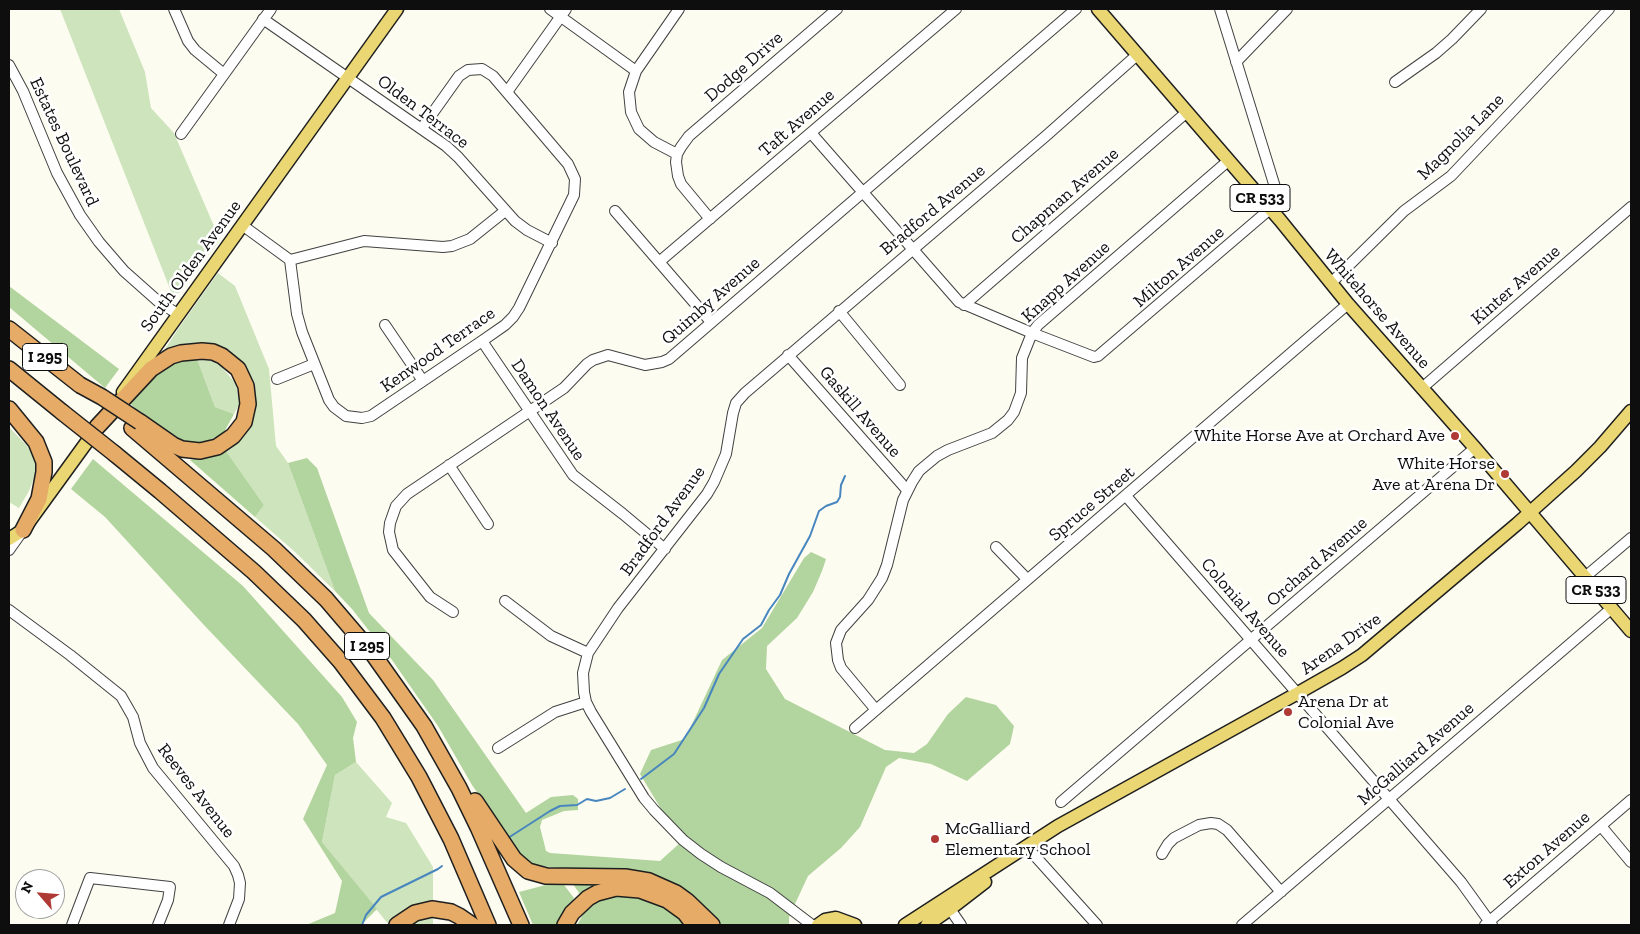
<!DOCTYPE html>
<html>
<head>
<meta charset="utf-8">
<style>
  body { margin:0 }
  #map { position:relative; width:1640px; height:934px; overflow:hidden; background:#fdfcf0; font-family:"Zilla Slab",serif }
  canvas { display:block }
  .frame { position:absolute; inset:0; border:10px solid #0e0e0e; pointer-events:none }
  .north { position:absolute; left:15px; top:869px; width:50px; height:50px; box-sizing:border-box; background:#fff; border:1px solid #9f9f9f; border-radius:50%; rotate:297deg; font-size:14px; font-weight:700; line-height:20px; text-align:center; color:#0e0e0e }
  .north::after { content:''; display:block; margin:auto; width:18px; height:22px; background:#af3934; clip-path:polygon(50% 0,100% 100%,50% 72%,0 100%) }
</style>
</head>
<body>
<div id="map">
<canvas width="1640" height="934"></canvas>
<div class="frame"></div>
<div class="north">N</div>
</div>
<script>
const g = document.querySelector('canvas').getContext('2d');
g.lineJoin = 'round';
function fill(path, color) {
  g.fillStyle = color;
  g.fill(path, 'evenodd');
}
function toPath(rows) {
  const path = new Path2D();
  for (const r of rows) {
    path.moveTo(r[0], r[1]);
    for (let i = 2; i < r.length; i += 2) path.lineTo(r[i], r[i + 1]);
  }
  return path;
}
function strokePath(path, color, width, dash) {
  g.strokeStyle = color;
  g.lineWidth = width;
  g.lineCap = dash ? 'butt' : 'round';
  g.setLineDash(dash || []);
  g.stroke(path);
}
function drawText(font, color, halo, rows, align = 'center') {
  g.font = font + ' "Zilla Slab",serif';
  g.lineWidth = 5;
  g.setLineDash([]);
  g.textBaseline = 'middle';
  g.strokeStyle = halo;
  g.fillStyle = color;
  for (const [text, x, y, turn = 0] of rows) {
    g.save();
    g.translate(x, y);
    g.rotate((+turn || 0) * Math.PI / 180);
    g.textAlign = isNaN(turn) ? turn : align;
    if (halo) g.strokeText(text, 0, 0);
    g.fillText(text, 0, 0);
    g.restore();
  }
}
fill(toPath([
  [60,9,119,9,145,72,151,108,174,133,220,240,179,293,172,294],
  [218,273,235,286,269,369,276,446,288,463,335,591,294,551,255,517,264,505,226,451,245,430,253,400,252,379,229,354,202,343,164,351,178,329],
  [203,357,220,365,236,384,240,403,234,414,215,407,197,359],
  [9,427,35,454,36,472,29,491,19,508,9,502],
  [356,762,392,803,386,817,406,823,433,867,433,925,389,925,322,842,335,775]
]), '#cee4bd');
fill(toPath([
  [9,286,119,369,105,388,9,307],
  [174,359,197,359,215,407,234,414,223,434,201,444,178,441,147,421,128,401],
  [226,451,264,505,255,517,190,460],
  [307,458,317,468,369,613,433,680,526,813,551,797,573,795,578,799,578,810,564,811,542,820,540,827,546,851,550,853,660,861,681,842,640,774,651,750,685,739,722,660,762,628,804,558,811,552,826,559,822,571,813,592,797,618,767,646,766,669,785,699,885,750,914,753,927,744,948,714,966,697,996,705,1014,726,1010,744,967,781,931,764,899,758,886,767,860,827,841,848,808,876,789,917,789,925,577,925,588,906,562,868,528,865,472,785,438,726,392,660,352,609,335,591,288,463],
  [93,459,243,586,342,697,357,722,353,738,356,762,335,775,322,842,377,909,363,923,364,925,306,925,335,913,342,881,303,819,327,765,298,724,203,624,105,517,71,489],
  [561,881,574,898,559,925,533,925,519,892]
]), '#b2d49e');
strokePath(toPath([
  [641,779,674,754,704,708,719,674,743,639,761,625,769,610,780,595,789,574,810,536,819,511,826,506,837,502,840,497,841,485,845,476],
  [508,838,550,811,560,806,577,805,587,799,596,801,610,798,625,789],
  [362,925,366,915,381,897,438,869,442,866]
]), '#4886bf', 2);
const minor = toPath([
  [174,9,188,41,195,50,224,74],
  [550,9,636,71],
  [263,19,446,146,458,157,515,221,527,230,552,243],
  [1236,62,1287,9],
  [9,65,23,91,57,173,80,215,99,242,124,271,160,303,178,314],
  [1395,82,1436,53,1452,39,1481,9],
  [507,92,566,9],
  [811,133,959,302,1032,333,1094,357,1098,356,1270,209,1274,204,1275,187,1220,9],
  [181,134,271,9],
  [677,154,654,142,639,129,631,112,629,92,636,71,679,9],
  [615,211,711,322],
  [710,219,681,184,678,176,676,162,677,154,681,147,689,136,837,9],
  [242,225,290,260,297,314,302,332,329,400,334,407,346,416,362,418,371,416,482,341,505,325,513,317,519,308,574,195,575,179,568,164,493,76,482,69,468,70,459,76,422,128],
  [290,260,364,241,443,247,452,246,470,239,505,211],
  [659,262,956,9],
  [1331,283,1404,211,1451,176,1609,9],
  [964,305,1187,112],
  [839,311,900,385],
  [385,325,423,381],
  [482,341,573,475,623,514,665,549],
  [788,355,907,490],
  [277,379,314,364],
  [1422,388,1631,207],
  [449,465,488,524],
  [1126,496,1461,882,1492,925],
  [996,547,1027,579],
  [9,550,21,533],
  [1585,577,1631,538],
  [505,601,551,636,588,653],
  [9,610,70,655,121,696,133,717,140,743,153,768,234,866,238,875,240,883,239,899,229,925],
  [453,612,430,597,393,550,389,532,390,523,396,506,407,494,564,388,587,364,593,360,608,355,645,365,662,362,669,359,1076,9],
  [876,710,841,668,838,660,836,643,841,630,868,600,882,578,887,565,903,500,912,482,919,471,937,456,948,450,992,433,1008,420,1014,412,1021,393,1022,358,1032,333,1038,325,1228,161],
  [855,728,1348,304],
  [498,748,555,712,586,702],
  [1061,802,1475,448],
  [1601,826,1631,862],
  [1026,846,1097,925],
  [1162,854,1168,844,1174,838,1199,825,1211,823,1218,824,1227,830,1281,892],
  [950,909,961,925],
  [72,925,90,878,170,887,168,900,158,925],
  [812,925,770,893,721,867,701,854,683,840,654,810,644,798,591,712,586,702,584,692,583,673,588,653,618,608,707,494,714,482,726,454,733,413,736,403,745,393,1047,135,1137,55],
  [1242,925,1612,608],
  [1485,925,1631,800]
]);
const major = toPath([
  [1098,9,1280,220,1348,304,1475,448,1631,631],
  [123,392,397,9],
  [9,539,23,530,97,428],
  [818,925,825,920,836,918,855,925],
  [905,925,1058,826,1298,693,1342,668,1362,655,1517,524,1576,471,1600,447,1631,411],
  [927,925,950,909,985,882]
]);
const highway = toPath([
  [9,329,80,385],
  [9,369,62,412],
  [9,409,36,442,44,462,44,472,39,499,23,530],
  [97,427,151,369,171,356,181,353,202,351,213,352,222,356,238,369,246,386,248,404,244,422,233,436,217,447,200,451,182,449,173,445,140,422],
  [132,428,274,549,326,599,373,654,424,726,459,788,478,827,521,925],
  [115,454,160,491,254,572,304,620,341,662,383,718,419,777,451,839,488,925],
  [475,801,514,859,528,871,546,876,625,877,649,881,676,893,687,901,712,925],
  [397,925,415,913,432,909,451,912,459,916,472,925],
  [565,925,572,913,588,898,597,893,616,888,640,890,667,900,685,913,694,925]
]);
strokePath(minor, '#414141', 12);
strokePath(major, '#1f1f1f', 15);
strokePath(highway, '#1f1f1f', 18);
strokePath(minor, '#fff', 10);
strokePath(major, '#ead773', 12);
strokePath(highway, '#e5ab67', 15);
const highwayBridge = toPath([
  [80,385,102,397,140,422],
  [62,412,115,454]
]);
strokePath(highwayBridge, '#1f1f1f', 18, []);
strokePath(highwayBridge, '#e5ab67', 15);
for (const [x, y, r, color] of [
  [1455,436,5,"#af3934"],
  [1505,474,5,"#af3934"],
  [1288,712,5,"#af3934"],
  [935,839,5,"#af3934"]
]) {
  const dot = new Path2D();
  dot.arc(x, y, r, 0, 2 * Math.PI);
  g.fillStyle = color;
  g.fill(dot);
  strokePath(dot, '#fff', 2);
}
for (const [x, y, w] of [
  [1260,198,60],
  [45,357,45],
  [1596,590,60],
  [367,646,45]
]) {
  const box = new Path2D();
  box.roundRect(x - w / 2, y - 13.5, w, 27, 4);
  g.fillStyle = '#fff';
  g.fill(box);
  strokePath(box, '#0e0e0e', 1);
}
drawText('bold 16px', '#0e0e0e', null, [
  ["CR 533",1260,198],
  ["I 295",45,357],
  ["CR 533",1596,590],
  ["I 295",367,646]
]);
drawText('18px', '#0e0e0e', '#fff', [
  ["Dodge Drive",744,67,-41],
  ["Olden Terrace",423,112,37],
  ["Taft Avenue",797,123,-41],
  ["Magnolia Lane",1461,137,-45],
  ["Estates Boulevard",64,142,65],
  ["Chapman Avenue",1065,196,-41],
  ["Bradford Avenue",933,210,-40],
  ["South Olden Avenue",191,266,-54],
  ["Milton Avenue",1179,267,-41],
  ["Knapp Avenue",1066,282,-42],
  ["Kinter Avenue",1516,285,-41],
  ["Quimby Avenue",711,301,-41],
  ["Whitehorse Avenue",1377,309,49],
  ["Kenwood Terrace",438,350,-35],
  ["Damon Avenue",548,410,56],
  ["Gaskill Avenue",860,412,49],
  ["Spruce Street",1092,504,-40],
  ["Bradford Avenue",663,521,-54],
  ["Orchard Avenue",1317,562,-41],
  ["Colonial Avenue",1245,608,49],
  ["Arena Drive",1341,644,-35],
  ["McGalliard Avenue",1416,754,-41],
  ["Reeves Avenue",196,791,52],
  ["Exton Avenue",1547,850,-41]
]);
drawText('18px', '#0e0e0e', '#fff', [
  ["White Horse Ave at Orchard Ave",1445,436],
  ["White Horse",1495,464],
  ["Ave at Arena Dr",1495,485],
  ["Arena Dr at",1298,702,"left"],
  ["Colonial Ave",1298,723,"left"],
  ["McGalliard",945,829,"left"],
  ["Elementary School",945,850,"left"]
], 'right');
</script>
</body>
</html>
